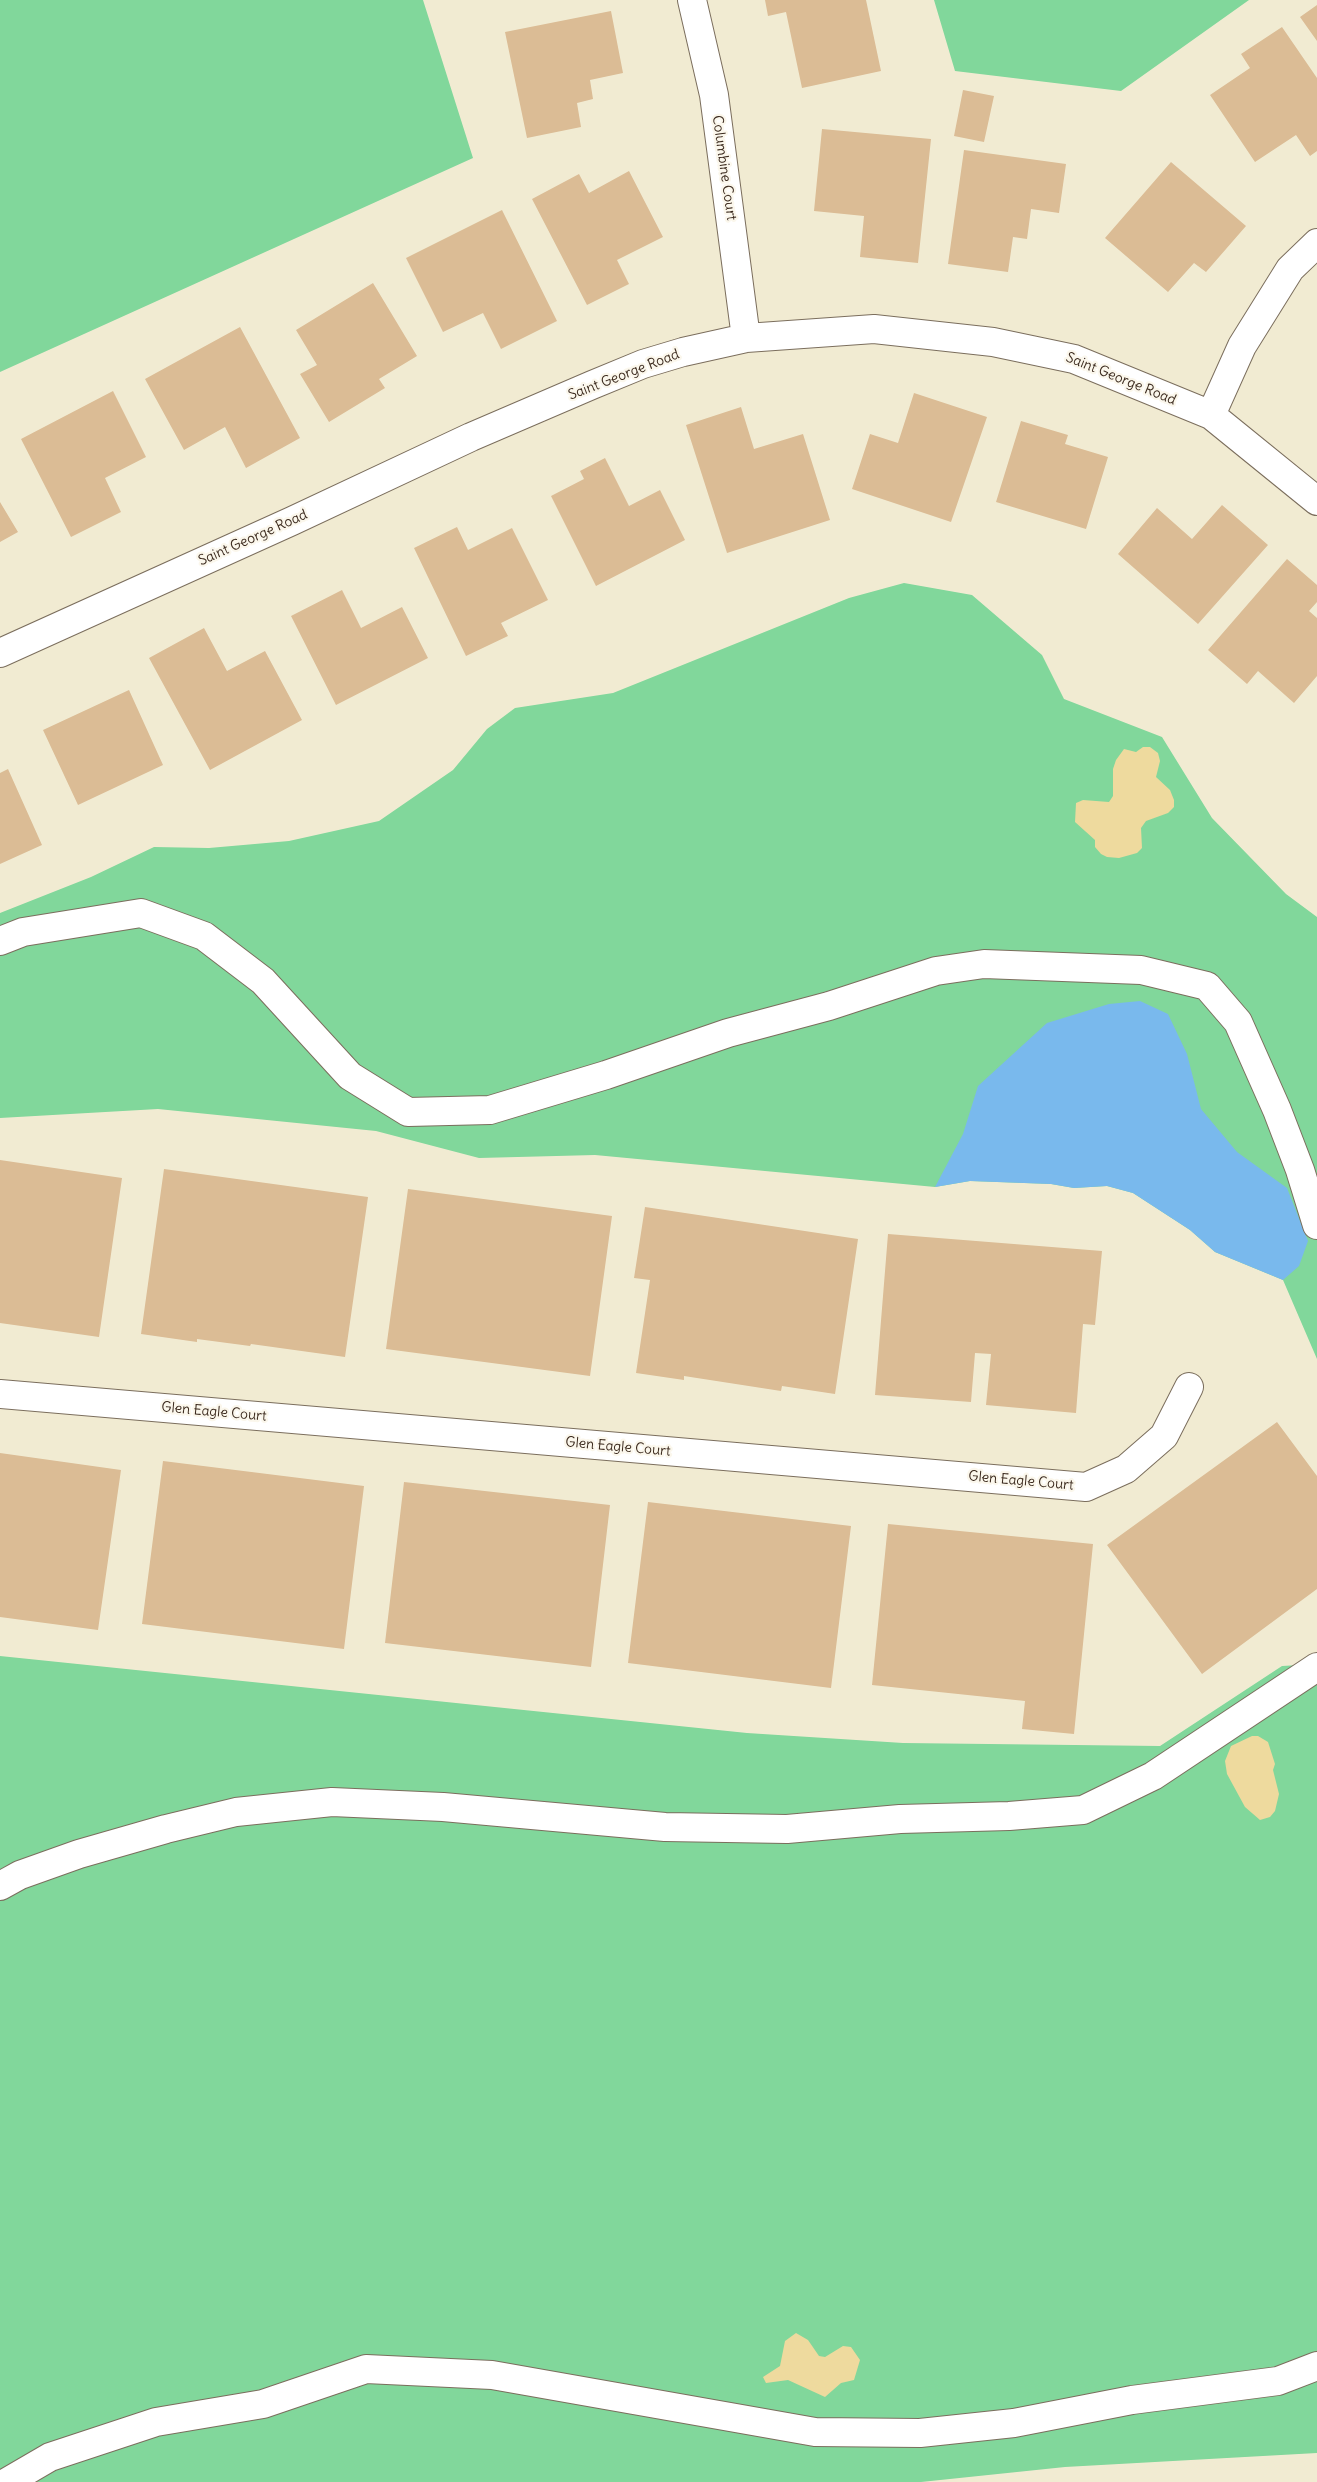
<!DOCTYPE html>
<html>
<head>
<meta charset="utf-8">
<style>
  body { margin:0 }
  canvas { display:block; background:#f1ebd2 }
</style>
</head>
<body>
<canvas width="1317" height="2482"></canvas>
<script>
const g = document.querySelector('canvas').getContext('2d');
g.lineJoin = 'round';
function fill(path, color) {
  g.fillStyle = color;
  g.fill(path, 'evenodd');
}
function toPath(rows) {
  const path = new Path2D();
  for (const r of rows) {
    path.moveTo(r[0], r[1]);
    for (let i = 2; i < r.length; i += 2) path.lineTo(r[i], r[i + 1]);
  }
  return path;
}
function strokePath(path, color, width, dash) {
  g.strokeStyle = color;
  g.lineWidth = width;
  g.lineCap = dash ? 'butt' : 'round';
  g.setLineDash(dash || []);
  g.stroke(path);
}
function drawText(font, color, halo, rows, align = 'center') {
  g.font = font + ' Delius,sans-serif';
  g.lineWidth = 4.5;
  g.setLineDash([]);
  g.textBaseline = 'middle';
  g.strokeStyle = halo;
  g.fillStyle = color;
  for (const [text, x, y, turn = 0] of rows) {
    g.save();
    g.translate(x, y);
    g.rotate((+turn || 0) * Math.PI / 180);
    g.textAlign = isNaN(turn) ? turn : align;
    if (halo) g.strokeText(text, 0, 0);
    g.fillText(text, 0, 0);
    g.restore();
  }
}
fill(toPath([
  [0,0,423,0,473,158,0,372],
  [934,0,1249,0,1121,91,955,71],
  [904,583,972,595,1042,655,1064,699,1162,737,1212,818,1286,894,1317,917,1317,1359,1283,1280,1215,1252,1190,1230,1133,1193,1107,1186,1074,1188,1051,1184,970,1181,935,1187,595,1155,479,1158,376,1131,158,1109,0,1118,0,913,91,877,154,847,209,848,289,841,379,821,453,770,487,729,515,708,613,693,849,598],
  [0,1656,747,1733,903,1743,1160,1746,1282,1666,1317,1664,1317,2453,1065,2467,921,2482,0,2482]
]), '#81d79b');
fill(toPath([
  [1143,747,1150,747,1158,753,1160,761,1156,777,1170,790,1174,800,1174,807,1168,813,1146,821,1141,828,1142,848,1137,853,1119,858,1107,857,1101,854,1095,847,1095,840,1075,822,1076,803,1083,800,1109,802,1113,796,1113,769,1116,760,1124,749,1136,752],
  [1252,1736,1258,1736,1268,1742,1275,1764,1273,1770,1279,1794,1275,1811,1270,1817,1260,1820,1245,1807,1227,1774,1225,1761,1231,1746],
  [796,2333,808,2340,819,2356,825,2357,843,2346,851,2347,860,2360,854,2380,841,2383,825,2397,788,2380,766,2383,763,2377,780,2366,785,2341]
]), '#eeda9e');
fill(toPath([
  [1140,1001,1168,1014,1187,1054,1201,1109,1237,1152,1287,1188,1308,1241,1299,1266,1283,1280,1215,1252,1190,1230,1133,1193,1107,1186,1074,1188,1051,1184,970,1181,935,1187,963,1134,978,1086,1047,1023,1109,1004]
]), '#79b9ed');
fill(toPath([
  [765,0,866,0,881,71,802,88,786,12,768,16],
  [1317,5,1317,41,1300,17],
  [611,11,623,73,590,80,593,99,577,103,581,127,527,138,505,32],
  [1282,27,1317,78,1317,151,1310,156,1296,135,1255,162,1210,95,1250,68,1241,54],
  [963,90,994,96,984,142,954,136],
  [822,129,931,139,918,263,860,257,864,216,814,211],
  [964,150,1066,164,1059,213,1031,209,1027,239,1013,237,1008,272,948,264],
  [1171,162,1246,226,1206,272,1194,263,1168,292,1105,238],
  [629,171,663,237,617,260,629,284,587,305,532,199,579,174,589,193],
  [502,210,557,321,501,349,483,313,443,332,406,258],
  [373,283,417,356,379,379,385,388,329,422,300,374,317,365,296,330],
  [240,327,300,438,246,468,225,427,184,450,145,379],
  [113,391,146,457,105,478,121,512,71,537,21,439],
  [914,393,987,417,951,522,852,489,870,434,898,443],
  [741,407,754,449,803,434,830,520,727,553,686,425],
  [1021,421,1068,435,1065,444,1108,457,1086,529,996,502],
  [605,458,629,506,660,490,685,540,596,586,551,496,584,479,580,471],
  [0,502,18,532,0,542],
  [1222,505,1268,545,1198,624,1118,554,1157,508,1192,539],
  [457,527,468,550,512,528,548,600,501,623,508,636,466,656,414,548],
  [1287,559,1317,585,1317,602,1309,611,1317,618,1317,676,1294,703,1258,671,1247,684,1208,650],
  [342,590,361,628,402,607,428,658,336,705,291,616],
  [204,628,227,671,265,651,302,720,210,770,149,658],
  [129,690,163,765,78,805,43,730],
  [8,769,42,845,0,864,0,773],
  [0,1160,122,1178,99,1337,0,1323],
  [164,1169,368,1197,345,1357,251,1344,250,1346,197,1339,197,1342,141,1334],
  [408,1189,612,1216,590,1376,386,1349],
  [645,1207,858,1239,835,1394,782,1386,781,1391,684,1376,684,1380,636,1373,650,1280,634,1278],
  [888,1234,1102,1251,1095,1325,1083,1324,1076,1413,986,1405,991,1354,975,1353,971,1402,875,1395],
  [1277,1422,1317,1476,1317,1589,1202,1674,1107,1545],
  [0,1453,121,1470,98,1630,0,1617],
  [163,1461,364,1486,344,1649,142,1624],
  [404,1482,610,1505,591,1667,385,1643],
  [648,1502,851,1526,831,1688,628,1663],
  [888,1524,1093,1544,1074,1734,1022,1729,1025,1701,872,1685]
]), '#dbbc95');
const minor = toPath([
  [692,0,714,95,746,338],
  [1211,415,1242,346,1290,269,1317,243],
  [0,653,292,521,471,437,592,385,643,364,683,352,746,338,874,329,993,342,1074,359,1211,415,1317,501],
  [0,941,23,932,141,913,204,936,263,981,350,1076,408,1112,490,1110,606,1075,728,1033,829,1006,936,971,984,964,1141,970,1207,986,1238,1022,1277,1110,1300,1170,1317,1225],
  [0,1394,1086,1487,1126,1469,1164,1436,1189,1387],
  [0,1886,20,1875,79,1854,166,1829,236,1812,332,1802,443,1807,665,1827,787,1829,900,1819,1009,1816,1083,1810,1153,1776,1317,1667],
  [7,2482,50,2457,156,2422,263,2404,366,2369,492,2375,815,2432,920,2433,1014,2423,1132,2400,1278,2381,1317,2366]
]);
strokePath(minor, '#7b6e5d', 30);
strokePath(minor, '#fff', 28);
drawText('14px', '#3b2a1e', '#fbf7ec', [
  ["Columbine Court",724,168,82],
  ["Saint George Road",624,375,-21],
  ["Saint George Road",1121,379,22],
  ["Saint George Road",253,538,-24],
  ["Glen Eagle Court",214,1412,5],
  ["Glen Eagle Court",618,1447,5],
  ["Glen Eagle Court",1021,1481,5]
]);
</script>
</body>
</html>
